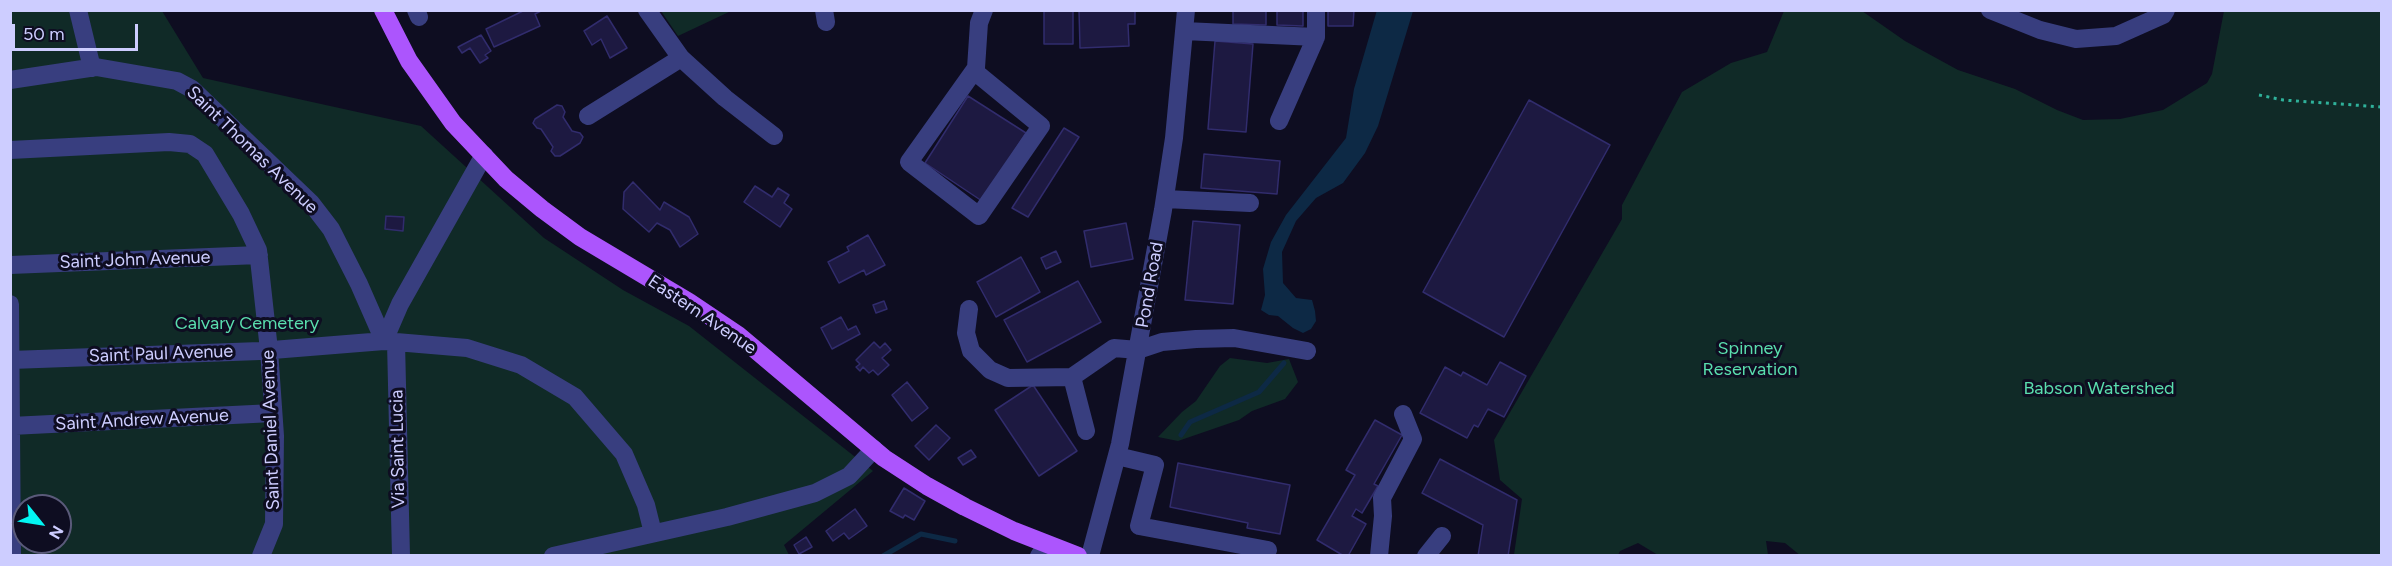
<!DOCTYPE html>
<html>
<head>
<meta charset="utf-8">
<style>
  body { margin:0 }
  #map { position:relative; width:2392px; height:566px; overflow:hidden; background:#0e0d21; font-family:Figtree,sans-serif }
  canvas { display:block }
  .frame { position:absolute; inset:0; border:12px solid #cdcdff; pointer-events:none }
  .north { position:absolute; left:12px; top:494px; width:60px; height:60px; box-sizing:border-box; background:#0e0d21; border:2px solid #5a5a7a; border-radius:50%; rotate:120deg; font-size:16px; font-weight:700; line-height:24px; text-align:center; color:#cdcdff }
  .north::after { content:''; display:block; margin:auto; width:21px; height:27px; background:#02f5f2; clip-path:polygon(50% 0,100% 100%,50% 72%,0 100%) }
  .scale { position:absolute; left:12px; top:24px; width:126px; height:27px; box-sizing:border-box; border:3px solid #cdcdff; border-top:0; padding-left:8px; font-size:18px; line-height:21px; white-space:nowrap; color:#cdcdff; -webkit-text-stroke:4px #0e0d21; paint-order:stroke }
</style>
</head>
<body>
<div id="map">
<canvas width="2392" height="566"></canvas>
<div class="frame"></div>
<div class="north">N</div>
<div class="scale">50 m</div>
</div>
<script>
const g = document.querySelector('canvas').getContext('2d');
g.lineJoin = 'round';
function fill(path, color) {
  g.fillStyle = color;
  g.fill(path, 'evenodd');
}
function toPath(rows) {
  const path = new Path2D();
  for (const r of rows) {
    path.moveTo(r[0], r[1]);
    for (let i = 2; i < r.length; i += 2) path.lineTo(r[i], r[i + 1]);
  }
  return path;
}
function strokePath(path, color, width, dash) {
  g.strokeStyle = color;
  g.lineWidth = width;
  g.lineCap = dash ? 'butt' : 'round';
  g.setLineDash(dash || []);
  g.stroke(path);
}
function drawText(font, color, halo, rows, align = 'center') {
  g.font = font + ' Figtree,sans-serif';
  g.lineWidth = 6;
  g.setLineDash([]);
  g.textBaseline = 'middle';
  g.strokeStyle = halo;
  g.fillStyle = color;
  for (const [text, x, y, turn = 0] of rows) {
    g.save();
    g.translate(x, y);
    g.rotate((+turn || 0) * Math.PI / 180);
    g.textAlign = isNaN(turn) ? turn : align;
    if (halo) g.strokeText(text, 0, 0);
    g.fillText(text, 0, 0);
    g.restore();
  }
}
fill(toPath([
  [10,11,162,11,203,78,421,126,544,238,623,290,689,326,873,471,784,545,789,555,11,555],
  [24,506,60,506,60,542,24,542],
  [661,11,731,11,678,36],
  [1784,11,1862,11,1905,41,1958,70,2015,89,2057,110,2083,120,2120,119,2163,110,2207,83,2212,74,2224,11,2381,11,2381,555,1801,556,1785,543,1766,541,1768,555,1658,555,1638,543,1620,551,1618,555,1514,555,1522,499,1500,480,1494,440,1622,219,1622,205,1682,92,1731,63,1767,52],
  [1230,358,1267,363,1289,359,1298,382,1285,399,1252,411,1239,420,1178,441,1158,437,1182,412,1196,401,1220,366]
]), '#102a27');
fill(toPath([
  [1377,10,1413,11,1378,126,1365,153,1343,183,1316,198,1296,221,1282,252,1283,283,1296,298,1312,300,1315,311,1316,321,1311,329,1303,333,1293,328,1278,316,1269,315,1261,310,1265,295,1263,269,1271,242,1286,215,1346,138,1354,89]
]), '#0d2945');
strokePath(toPath([
  [1181,435,1190,422,1259,392,1284,363],
  [883,556,921,534,955,541]
]), '#0d2945', 5);
const building = toPath([
  [525,10,543,10,535,14,540,26,494,47,486,29,525,10],
  [1044,10,1073,10,1073,44,1044,44,1044,10],
  [1079,10,1135,10,1135,24,1128,24,1129,46,1080,48,1079,10],
  [1233,10,1266,10,1266,25,1233,24,1233,10],
  [1277,10,1303,10,1303,26,1277,25,1277,10],
  [1328,10,1354,10,1353,26,1328,26,1328,10],
  [607,16,627,48,610,58,601,39,592,45,584,31,607,16],
  [481,35,491,51,485,55,488,58,480,63,470,48,462,53,458,47,481,35],
  [1215,41,1253,44,1246,132,1208,129,1215,41],
  [968,96,1026,133,982,201,925,163,968,96],
  [1529,100,1610,145,1504,337,1423,292,1529,100],
  [557,105,562,106,565,112,563,117,572,131,580,133,583,137,580,143,560,156,555,156,551,151,553,147,541,129,537,128,533,123,535,119,557,105],
  [1064,128,1079,137,1028,217,1012,208,1064,128],
  [1204,154,1280,161,1277,194,1201,188,1204,154],
  [633,182,660,210,664,202,689,217,698,234,680,247,670,230,657,223,649,232,623,209,624,192,633,182],
  [755,186,772,197,778,188,789,195,784,203,792,209,780,227,744,202,755,186],
  [386,216,404,217,403,231,385,229,386,216],
  [1193,221,1240,225,1233,304,1185,300,1193,221],
  [1126,223,1133,259,1091,267,1084,231,1126,223],
  [868,235,885,265,866,275,864,270,839,283,828,262,849,251,847,247,868,235],
  [1056,251,1061,262,1046,269,1041,258,1056,251],
  [1021,257,1040,292,996,317,977,282,1021,257],
  [1078,281,1101,322,1027,362,1004,320,1078,281],
  [884,301,887,309,876,313,873,305,884,301],
  [841,317,848,330,856,326,860,334,832,349,821,328,841,317],
  [874,342,880,348,885,343,891,350,882,358,889,365,878,375,873,370,869,373,863,367,860,371,856,367,860,364,856,360,874,342],
  [1500,362,1526,376,1504,417,1488,409,1478,427,1474,425,1467,438,1420,413,1445,367,1461,376,1463,372,1487,385,1500,362],
  [907,382,928,408,912,421,892,395,907,382],
  [1033,385,1077,451,1039,476,995,410,1033,385],
  [1375,420,1402,435,1374,484,1378,486,1362,513,1356,509,1352,516,1366,524,1348,556,1344,556,1317,540,1355,475,1346,470,1375,420],
  [936,425,950,438,929,460,915,446,936,425],
  [971,450,976,457,963,465,958,458,971,450],
  [1440,459,1517,500,1508,556,1478,556,1483,525,1422,493,1440,459],
  [1178,463,1290,485,1280,534,1247,528,1248,523,1170,507,1178,463],
  [904,488,925,501,914,520,905,515,903,518,890,511,904,488],
  [855,509,867,526,849,539,844,533,833,541,826,531,855,509],
  [806,537,812,547,799,554,794,545,806,537]
]);
fill(building, '#1d1941');
strokePath(building, '#312c6d', 1.5);
strokePath(toPath([
  [2259,95,2283,100,2382,107]
]), '#2fb19a', 3, [3, 4.5]);
strokePath(toPath([
  [78,10,92,68],
  [416,10,419,17],
  [647,10,681,58,725,98,774,136],
  [824,10,826,22],
  [1990,10,2040,30,2076,39,2116,36,2163,15,2166,10],
  [1184,31,1316,37,1316,10],
  [974,71,1041,126,979,216,909,162,976,68,979,23,984,10],
  [10,80,96,67,177,81,192,89,311,203,331,229,359,284,384,341],
  [588,116,681,58],
  [1279,121,1316,37],
  [10,150,169,142,190,144,205,154,241,214,258,250,269,350,275,436,274,524,261,556],
  [1165,199,1250,203],
  [10,265,259,255],
  [10,304,12,556],
  [969,309,966,333,971,351,990,370,1008,378,1072,377],
  [384,341,400,304,484,155],
  [396,342,401,556],
  [11,360,260,351,384,341,467,348,521,365,575,397,624,454,646,505,653,533],
  [11,426,273,413],
  [1086,431,1072,377,1114,348,1138,350,1162,342,1196,339,1234,338,1307,351],
  [1117,456,1155,465,1139,526,1268,550],
  [553,556,727,517,815,493,849,476,874,449],
  [1039,556,1046,545],
  [1090,556,1120,444,1163,210,1174,138,1186,10],
  [1379,556,1383,516,1382,498,1413,439,1403,414],
  [1426,556,1442,536]
]), '#383e7f', 18);
strokePath(toPath([
  [383,10,409,61,453,123,506,179,542,209,580,237,689,302,738,335,884,458,927,486,965,507,1014,531,1078,556]
]), '#ac55fd', 18);
drawText('18px', '#cdcdff', '#0e0d21', [
  ["Saint Thomas Avenue",252,150,44],
  ["Saint John Avenue",135,260,-2],
  ["Pond Road",1150,285,-80],
  ["Eastern Avenue",702,315,34],
  ["Saint Paul Avenue",161,354,-2],
  ["Saint Andrew Avenue",142,420,-3],
  ["Saint Daniel Avenue",271,430,-92],
  ["Via Saint Lucia",398,449,-91]
]);
drawText('18px', '#5adeae', '#0e0d21', [
  ["Calvary Cemetery",247,324],
  ["Spinney",1750,349],
  ["Reservation",1750,370],
  ["Babson Watershed",2099,389]
]);
</script>
</body>
</html>
